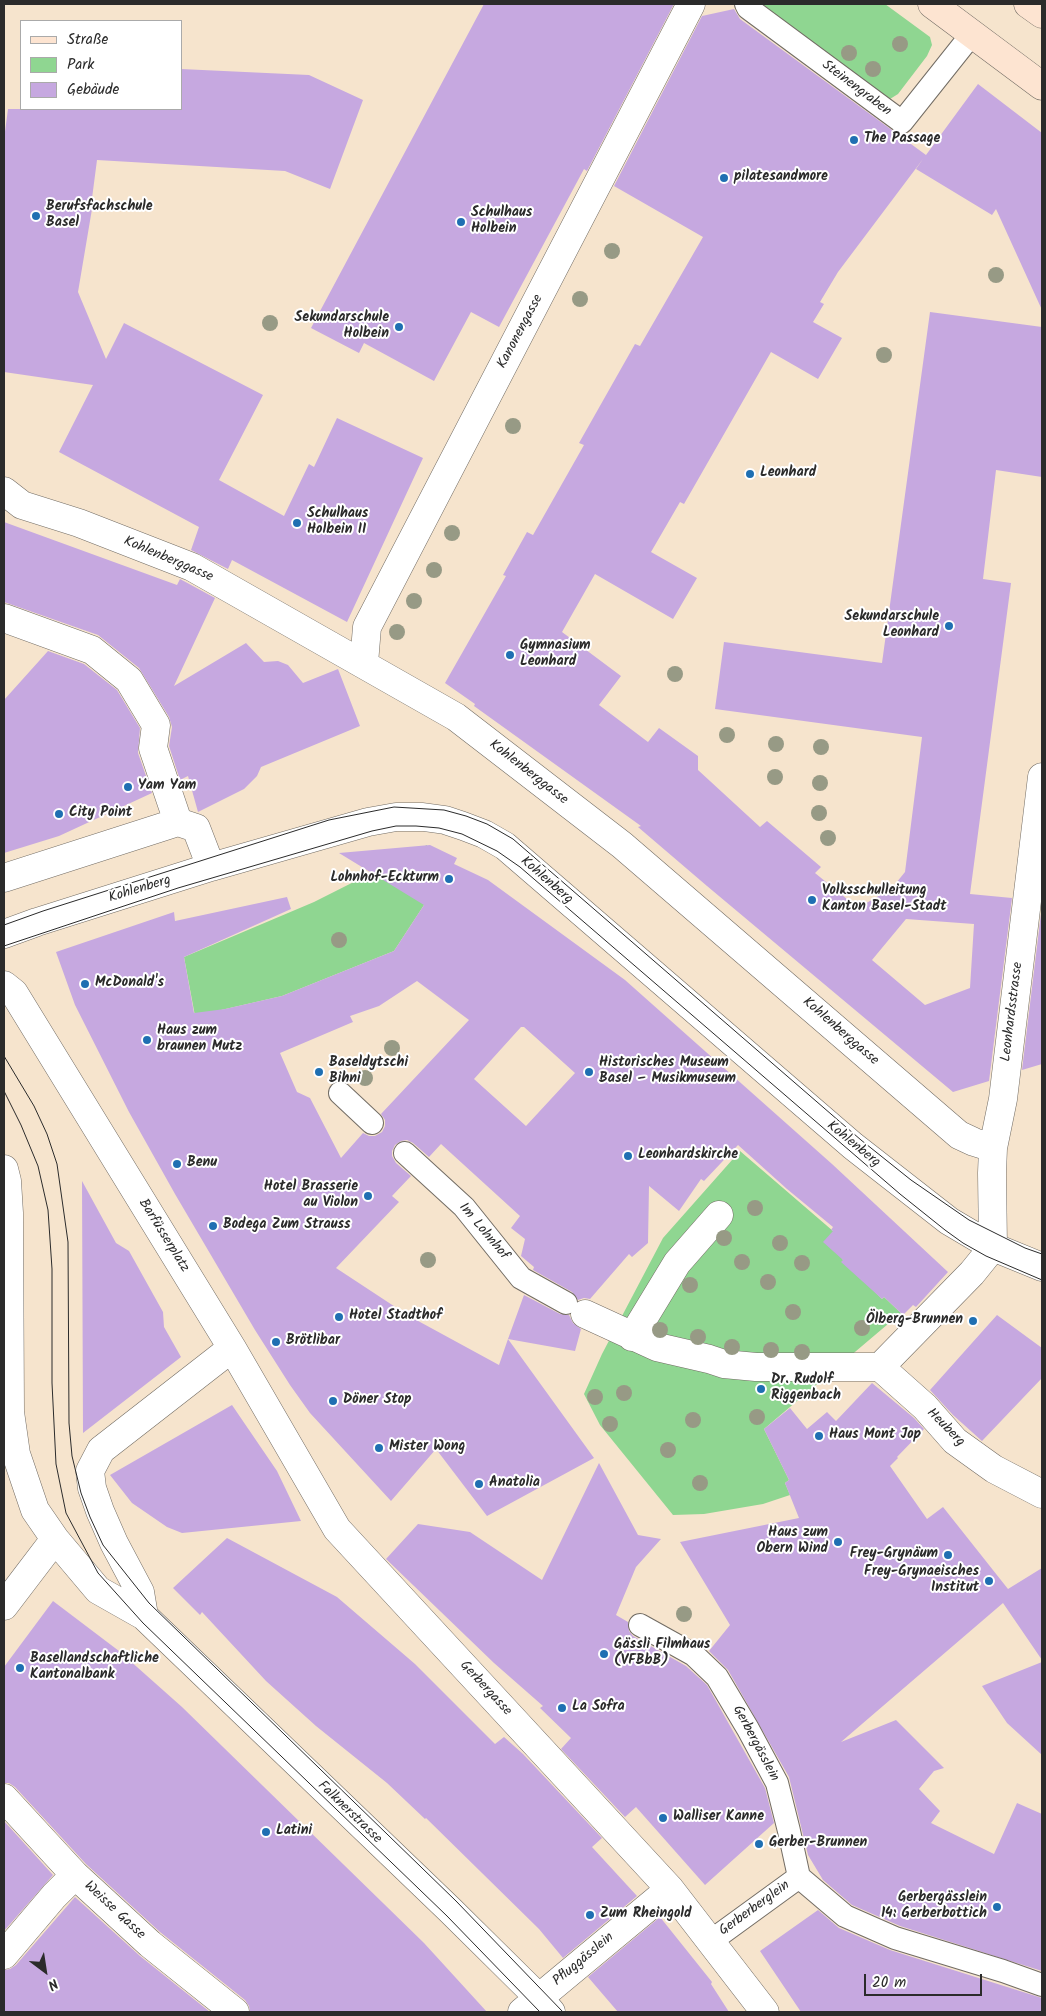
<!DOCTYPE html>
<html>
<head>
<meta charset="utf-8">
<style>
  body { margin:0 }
  #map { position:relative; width:1046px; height:2016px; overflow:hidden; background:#f6e4cd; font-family:Kalam,sans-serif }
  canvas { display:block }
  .frame { position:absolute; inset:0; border:5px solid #2b2b2b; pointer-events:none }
  .legend { position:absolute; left:20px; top:20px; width:162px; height:90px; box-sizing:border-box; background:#fff; border:1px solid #aaa; margin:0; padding:6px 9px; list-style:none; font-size:15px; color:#2b2b2b }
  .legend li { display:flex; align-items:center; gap:10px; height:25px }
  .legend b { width:25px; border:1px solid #aaa }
  .north { position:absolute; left:20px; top:1946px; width:50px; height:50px; -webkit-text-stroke:4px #fff; paint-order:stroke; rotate:149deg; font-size:14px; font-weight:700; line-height:20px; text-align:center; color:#2b2b2b }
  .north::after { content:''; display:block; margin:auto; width:18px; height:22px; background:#2b2b2b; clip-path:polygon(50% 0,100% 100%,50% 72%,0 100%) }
  .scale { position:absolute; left:864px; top:1974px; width:118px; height:22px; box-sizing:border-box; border:2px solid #2b2b2b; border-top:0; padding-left:6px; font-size:15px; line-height:18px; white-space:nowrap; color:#2b2b2b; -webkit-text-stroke:4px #fff; paint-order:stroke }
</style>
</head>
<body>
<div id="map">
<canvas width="1046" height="2016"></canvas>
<div class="frame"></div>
<ul class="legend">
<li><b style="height:6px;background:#fde4d1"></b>Straße</li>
<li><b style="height:14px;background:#8fd691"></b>Park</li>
<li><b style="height:14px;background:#c6a8e0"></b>Gebäude</li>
</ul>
<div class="north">N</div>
<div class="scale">20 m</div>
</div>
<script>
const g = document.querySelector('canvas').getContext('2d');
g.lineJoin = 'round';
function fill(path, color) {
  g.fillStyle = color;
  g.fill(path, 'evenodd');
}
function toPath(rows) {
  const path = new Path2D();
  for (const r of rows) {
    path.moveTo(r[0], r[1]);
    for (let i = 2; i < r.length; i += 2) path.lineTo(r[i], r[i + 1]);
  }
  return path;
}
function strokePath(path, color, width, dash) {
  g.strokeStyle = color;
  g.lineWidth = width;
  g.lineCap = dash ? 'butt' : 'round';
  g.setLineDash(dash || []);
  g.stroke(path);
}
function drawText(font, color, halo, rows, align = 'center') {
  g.font = font + ' Kalam,sans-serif';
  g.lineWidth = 4;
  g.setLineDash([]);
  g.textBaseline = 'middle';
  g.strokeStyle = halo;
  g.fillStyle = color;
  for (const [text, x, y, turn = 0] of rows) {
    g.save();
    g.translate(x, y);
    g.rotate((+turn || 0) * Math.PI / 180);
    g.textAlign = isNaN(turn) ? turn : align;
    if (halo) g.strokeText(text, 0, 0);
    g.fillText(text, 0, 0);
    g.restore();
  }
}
fill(toPath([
  [760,4,885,4,930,37,932,45,927,56,898,94,890,99],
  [427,845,424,905,394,951,282,996,195,1016,184,957,314,902],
  [740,1151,833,1231,843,1260,882,1299,884,1297,903,1315,888,1324,764,1429,789,1480,785,1483,790,1495,763,1504,704,1514,673,1515,600,1425,584,1394,602,1354,663,1238]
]), '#8fd691');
fill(toPath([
  [484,4,674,4,587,171,584,169,499,327,471,312,434,381,364,343,359,353,311,328],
  [734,9,740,19,926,155,978,84,1042,133,1042,310,996,209,992,215,916,169,923,159,838,272,820,302,824,304,813,322,842,338,818,379,771,352,684,504,680,502,651,552,697,578,673,619,595,574,562,632,621,676,599,705,648,742,659,728,698,756,698,770,760,827,767,821,821,867,815,873,858,908,892,888,905,872,922,737,715,709,724,642,882,663,930,312,1042,327,1042,477,996,470,983,579,1011,583,970,894,1012,898,989,1081,953,1092,707,886,638,827,641,826,474,706,475,704,445,683,506,576,503,575,527,532,533,535,584,445,579,443,635,344,640,346,703,237,614,186,702,16],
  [906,919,974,924,970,988,925,1005,872,960],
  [181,69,309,75,363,100,330,189,285,171,97,160,91,206,92,209,78,292,106,359,124,323,263,395,219,480,284,516,309,464,314,467,337,418,423,458,347,622,232,560,228,569,191,550,199,527,59,452,93,385,4,372,4,139,8,109,181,109],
  [4,522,177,585,180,579,215,598,174,686,246,643,264,662,278,661,288,665,303,683,338,669,360,726,261,767,257,776,244,789,198,812,188,776,180,780,169,746,172,727,169,717,139,668,98,635,4,602],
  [48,651,84,664,117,690,140,728,138,753,152,793,59,836,4,853,4,700],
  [430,845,457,858,454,864,488,880,625,980,832,1164,948,1272,916,1307,913,1305,903,1315,884,1297,882,1299,841,1262,843,1260,823,1242,833,1231,831,1230,833,1227,787,1189,738,1145,704,1181,701,1179,679,1211,649,1186,648,1243,632,1257,629,1254,590,1299,584,1298,578,1300,572,1292,533,1270,534,1267,521,1256,525,1239,511,1228,520,1216,441,1144,429,1157,413,1143,407,1140,401,1141,395,1145,392,1151,392,1156,396,1163,411,1176,392,1196,399,1202,336,1268,409,1316,499,1365,508,1339,594,1458,487,1516,436,1449,391,1501,310,1413,290,1385,255,1330,175,1194,129,1112,75,1005,56,952,174,912,175,921,287,897,291,909,184,957,194,1013,225,1009,282,996,394,951,424,905,339,853],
  [417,981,469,1020,381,1114,385,1120,385,1126,382,1132,375,1136,369,1136,363,1133,341,1158,310,1098,297,1092,280,1053,353,1022,350,1016,379,1006],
  [521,1027,524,1027,575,1073,526,1126,474,1079],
  [1042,905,1042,1064,1022,1070],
  [82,1181,116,1243,129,1251,163,1312,164,1327,181,1357,83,1433],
  [524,1295,560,1314,569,1315,573,1323,581,1329,575,1351,508,1339],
  [997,1315,1042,1348,1042,1378,982,1441,953,1415,930,1390],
  [872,1383,914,1418,924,1429,897,1457,898,1458,890,1466,927,1519,943,1507,1008,1589,1042,1568,1042,1660,1003,1603,841,1742,896,1720,944,1768,934,1771,919,1789,940,1811,931,1823,994,1854,1017,1803,1042,1814,1042,1971,900,1926,852,1905,823,1880,808,1855,789,1777,728,1670,709,1651,730,1625,680,1542,799,1518,785,1483,789,1480,764,1429,790,1408,807,1429,827,1412,836,1421],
  [232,1405,277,1471,301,1521,182,1533,167,1527,132,1503,110,1475],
  [599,1463,638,1535,661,1539,636,1567,616,1615,628,1622,629,1631,633,1636,686,1666,707,1685,765,1788,774,1823,705,1885,636,1807,625,1817,561,1749,571,1738,540,1708,543,1706,494,1663,386,1559,418,1524,470,1532,542,1580],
  [227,1538,337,1597,415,1664,495,1744,504,1737,523,1754,602,1838,592,1847,637,1896,563,1958,539,1929,426,1818,425,1819,387,1783,316,1726,266,1681,202,1612,200,1615,173,1588],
  [53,1601,119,1651,182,1707,424,1943,487,2012,250,2012,249,2006,245,2000,160,1932,86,1864,15,1787,9,1783,4,1783,4,1667],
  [1042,1662,1042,1755,1007,1723,982,1686],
  [4,1821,53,1875,4,1931],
  [75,1897,140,1956,210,2012,4,2012,4,1970,10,1969,16,1965],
  [818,1910,839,1928,890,1950,1042,1998,1042,2012,801,2012,760,1951],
  [660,1917,712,1982,711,1984,729,2012,618,2012,588,1977]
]), '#c6a8e0');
const lane = toPath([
  [746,4,748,8,902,122,972,34],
  [340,1093,372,1123],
  [405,1153,464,1207,521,1278,566,1303],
  [640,1625,694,1655,717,1677,748,1729,777,1783,789,1831,799,1877,845,1916,895,1938,1003,1971,1042,1985],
  [711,1941,799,1877]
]);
const street = toPath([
  [4,491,22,505,79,523,192,567,456,717,622,845,959,1135,974,1142,993,1148],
  [4,618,92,650,129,680,156,725,153,748,178,822,196,828,211,867],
  [364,663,367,627,691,4],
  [4,878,178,822],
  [4,934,37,922,211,867,368,822,396,817,423,817,445,820,463,826,484,834,505,846,853,1146,949,1221,993,1247,1042,1267],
  [4,985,14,993,232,1348,337,1529,670,1889,765,2012],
  [4,1169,7,1181,9,1213,10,1412,16,1454,35,1510,55,1539,98,1590,144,1616,450,1910,539,1998,551,2012],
  [993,1247,992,1173,993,1148,1003,1099,1042,777],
  [585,1314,657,1347,709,1359,724,1364,756,1367,880,1367,972,1273,993,1247],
  [632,1337,677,1263,719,1215],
  [880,1367,925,1407,955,1441,994,1469,1042,1494],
  [4,1606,55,1539],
  [144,1616,140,1592,114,1543,100,1511,92,1488,90,1471,101,1450,232,1348],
  [4,1798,75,1875,150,1944,235,2012],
  [4,1955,54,1896,75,1875],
  [522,2012,670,1889]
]);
const secondary = toPath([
  [932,4,1042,86],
  [1028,4,1042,14]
]);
strokePath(lane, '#726c64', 24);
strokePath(street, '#726c64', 29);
strokePath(secondary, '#726c64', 29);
strokePath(lane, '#fff', 22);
strokePath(street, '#fff', 28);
strokePath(secondary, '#fde4d1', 28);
strokePath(toPath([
  [4,925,43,911,329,820,394,807,444,810,466,816,487,824,513,839,861,1140,911,1180,969,1220,1025,1248,1042,1254],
  [4,946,178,888,372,831,396,826,416,826,439,828,462,834,497,851,520,867,900,1194,945,1230,963,1243,986,1256,1042,1280],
  [4,1056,34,1106,47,1134,57,1164,68,1242,69,1423,72,1456,81,1493,90,1517,103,1545,149,1603,456,1901,563,2012],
  [4,1091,21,1125,38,1166,48,1210,52,1269,52,1383,56,1464,66,1513,98,1573,143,1623,447,1916,540,2012]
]), '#2b2b2b', 1);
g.fillStyle = '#979a85';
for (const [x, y] of [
  [900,44],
  [849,53],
  [873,69],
  [612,251],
  [996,275],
  [580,299],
  [270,323],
  [884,355],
  [513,426],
  [452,533],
  [434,570],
  [414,601],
  [397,632],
  [675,674],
  [727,735],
  [776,744],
  [821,747],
  [775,777],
  [820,783],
  [819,813],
  [828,838],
  [339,940],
  [392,1048],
  [365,1078],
  [755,1208],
  [724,1238],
  [780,1243],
  [428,1260],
  [742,1262],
  [802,1263],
  [768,1282],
  [690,1285],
  [793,1312],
  [862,1328],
  [660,1330],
  [698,1337],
  [732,1347],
  [771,1350],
  [802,1352],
  [624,1393],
  [595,1397],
  [757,1417],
  [693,1420],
  [610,1424],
  [668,1450],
  [700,1483],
  [684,1614]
]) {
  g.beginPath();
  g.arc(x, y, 8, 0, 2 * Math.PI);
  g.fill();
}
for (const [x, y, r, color] of [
  [854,140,5,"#1f6fb2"],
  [724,178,5,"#1f6fb2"],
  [36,216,5,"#1f6fb2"],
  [461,222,5,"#1f6fb2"],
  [399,327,5,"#1f6fb2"],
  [750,474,5,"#1f6fb2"],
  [297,523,5,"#1f6fb2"],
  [949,626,5,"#1f6fb2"],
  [510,655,5,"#1f6fb2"],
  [128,787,5,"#1f6fb2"],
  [59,814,5,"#1f6fb2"],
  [449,879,5,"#1f6fb2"],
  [812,900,5,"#1f6fb2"],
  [85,984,5,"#1f6fb2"],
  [147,1040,5,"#1f6fb2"],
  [319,1072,5,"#1f6fb2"],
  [589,1072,5,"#1f6fb2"],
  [628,1156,5,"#1f6fb2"],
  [177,1164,5,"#1f6fb2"],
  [368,1196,5,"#1f6fb2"],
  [213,1226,5,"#1f6fb2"],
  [339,1317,5,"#1f6fb2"],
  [973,1321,5,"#1f6fb2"],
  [276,1342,5,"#1f6fb2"],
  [761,1389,5,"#1f6fb2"],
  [333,1401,5,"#1f6fb2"],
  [819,1436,5,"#1f6fb2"],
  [379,1448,5,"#1f6fb2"],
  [479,1484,5,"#1f6fb2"],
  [838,1542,5,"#1f6fb2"],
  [948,1555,5,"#1f6fb2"],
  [989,1581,5,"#1f6fb2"],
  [604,1654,5,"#1f6fb2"],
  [20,1668,5,"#1f6fb2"],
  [562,1708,5,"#1f6fb2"],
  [663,1818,5,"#1f6fb2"],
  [266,1832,5,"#1f6fb2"],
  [759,1844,5,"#1f6fb2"],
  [997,1907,5,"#1f6fb2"],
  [590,1915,5,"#1f6fb2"]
]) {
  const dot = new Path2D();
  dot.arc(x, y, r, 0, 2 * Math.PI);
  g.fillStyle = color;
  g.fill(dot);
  strokePath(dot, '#fff', 2);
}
drawText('14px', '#2b2b2b', '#fff', [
  ["Steinengraben",856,89,37],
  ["Kanonengasse",521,332,-62],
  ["Kohlenberggasse",168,560,23],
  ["Kohlenberggasse",528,773,38],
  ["Kohlenberg",546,881,41],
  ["Kohlenberg",140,890,-17],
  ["Leonhardsstrasse",1013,1012,-83],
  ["Kohlenberggasse",840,1032,41],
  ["Kohlenberg",853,1145,39],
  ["Im Lohnhof",483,1232,50],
  ["Barfüsserplatz",163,1236,58],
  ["Heuberg",945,1428,45],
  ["Gerbergasse",485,1689,47],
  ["Gerbergässlein",755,1744,62],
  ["Falknerstrasse",349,1813,44],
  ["Gerberberglein",755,1909,-36],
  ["Weisse Gasse",114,1911,43],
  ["Pfluggässlein",584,1960,-40]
]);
drawText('bold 14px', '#2b2b2b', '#fff', [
  ["The Passage",864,140],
  ["pilatesandmore",734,178],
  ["Berufsfachschule",46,208],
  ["Basel",46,224],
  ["Schulhaus",471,214],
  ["Holbein",471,230],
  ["Sekundarschule",389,319,"right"],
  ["Holbein",389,335,"right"],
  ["Leonhard",760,474],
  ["Schulhaus",307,515],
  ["Holbein II",307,531],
  ["Sekundarschule",939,618,"right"],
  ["Leonhard",939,634,"right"],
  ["Gymnasium",520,647],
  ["Leonhard",520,663],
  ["Yam Yam",138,787],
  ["City Point",69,814],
  ["Lohnhof-Eckturm",439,879,"right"],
  ["Volksschulleitung",822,892],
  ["Kanton Basel-Stadt",822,908],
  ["McDonald's",95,984],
  ["Haus zum",157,1032],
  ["braunen Mutz",157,1048],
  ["Baseldytschi",329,1064],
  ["Bihni",329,1080],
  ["Historisches Museum",599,1064],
  ["Basel – Musikmuseum",599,1080],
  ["Leonhardskirche",638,1156],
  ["Benu",187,1164],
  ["Hotel Brasserie",358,1188,"right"],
  ["au Violon",358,1204,"right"],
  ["Bodega Zum Strauss",223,1226],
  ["Hotel Stadthof",349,1317],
  ["Ölberg-Brunnen",963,1321,"right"],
  ["Brötlibar",286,1342],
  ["Dr. Rudolf",771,1381],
  ["Riggenbach",771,1397],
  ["Döner Stop",343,1401],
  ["Haus Mont Jop",829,1436],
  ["Mister Wong",389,1448],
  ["Anatolia",489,1484],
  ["Haus zum",828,1534,"right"],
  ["Obern Wind",828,1550,"right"],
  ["Frey-Grynäum",938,1555,"right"],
  ["Frey-Grynaeisches",979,1573,"right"],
  ["Institut",979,1589,"right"],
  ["Gässli Filmhaus",614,1646],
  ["(VFBbB)",614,1662],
  ["Basellandschaftliche",30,1660],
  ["Kantonalbank",30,1676],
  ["La Sofra",572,1708],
  ["Walliser Kanne",673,1818],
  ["Latini",276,1832],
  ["Gerber-Brunnen",769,1844],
  ["Gerbergässlein",987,1899,"right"],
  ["14: Gerberbottich",987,1915,"right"],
  ["Zum Rheingold",600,1915]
], 'left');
</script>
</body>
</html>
